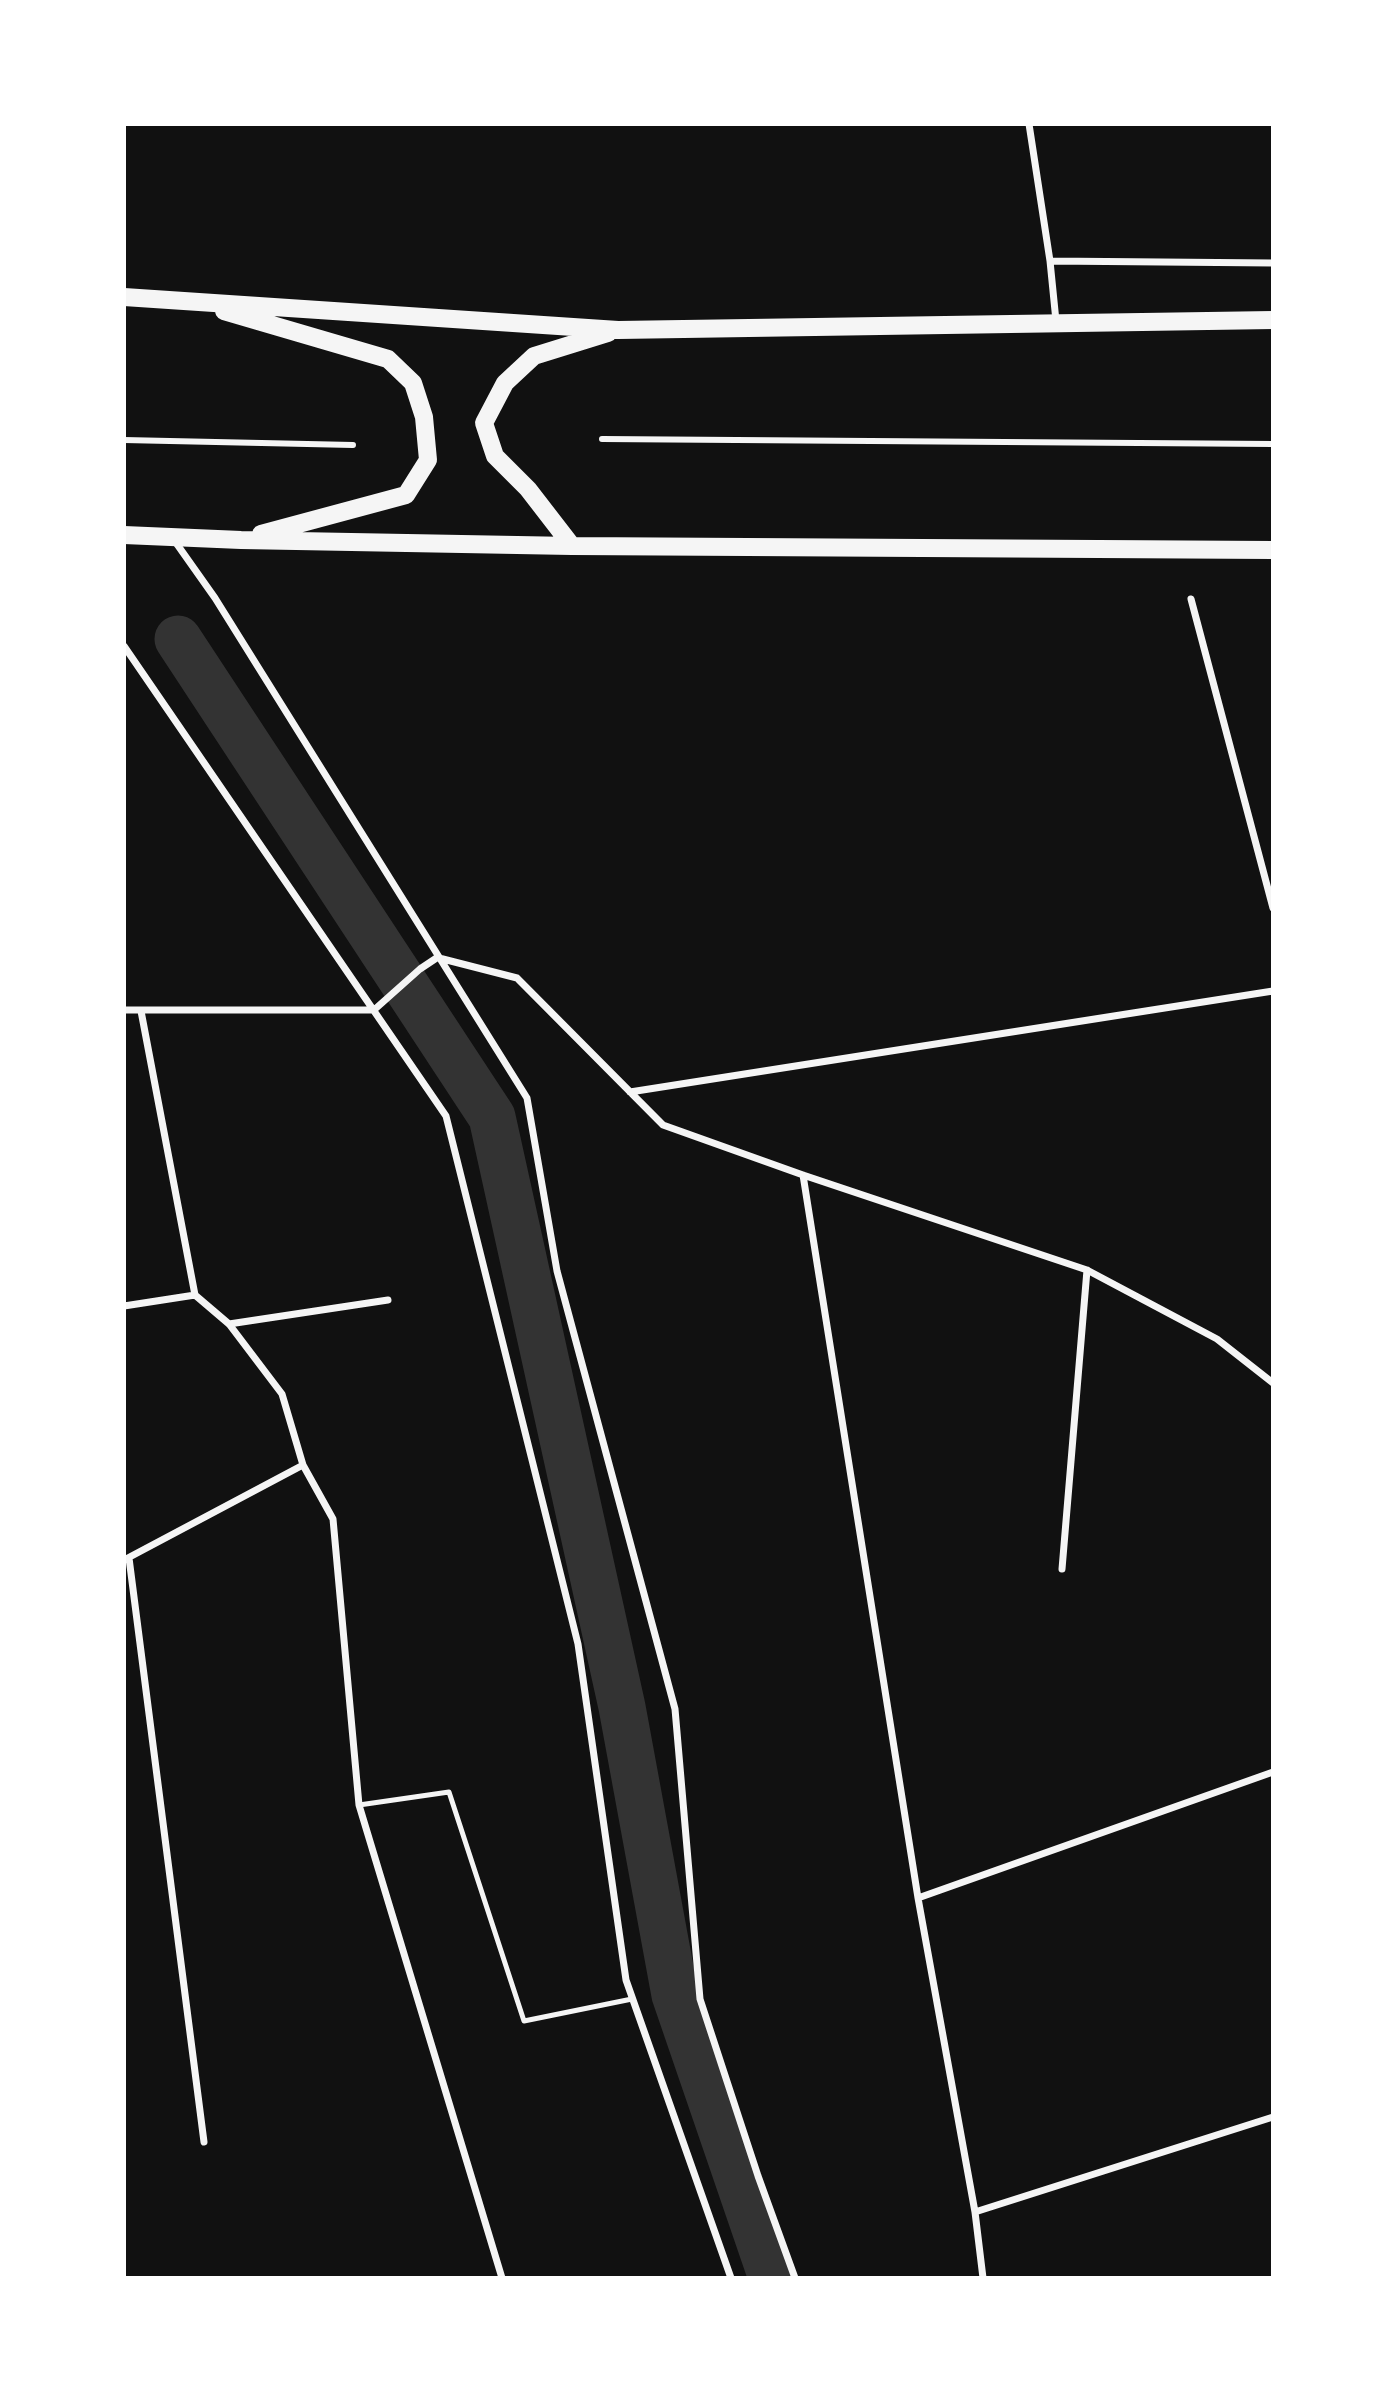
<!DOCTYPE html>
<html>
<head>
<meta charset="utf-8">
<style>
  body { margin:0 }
  #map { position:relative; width:1397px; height:2402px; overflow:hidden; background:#111; font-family:Poppins,sans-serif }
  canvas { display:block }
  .frame { position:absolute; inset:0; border:126px solid #fff; pointer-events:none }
</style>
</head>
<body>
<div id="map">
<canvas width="1397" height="2402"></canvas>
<div class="frame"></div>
</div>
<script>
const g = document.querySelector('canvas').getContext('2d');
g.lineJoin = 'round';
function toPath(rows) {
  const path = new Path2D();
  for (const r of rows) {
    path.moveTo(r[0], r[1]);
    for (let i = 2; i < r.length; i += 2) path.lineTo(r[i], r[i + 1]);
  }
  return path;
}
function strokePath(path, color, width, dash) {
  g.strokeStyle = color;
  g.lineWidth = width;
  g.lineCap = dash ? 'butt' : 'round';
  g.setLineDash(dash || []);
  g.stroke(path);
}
strokePath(toPath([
  [178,639,492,1117,622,1707,675,1995,772,2278]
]), '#333', 47);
strokePath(toPath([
  [359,1805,449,1792,524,2021,632,1999]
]), '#f5f5f5', 5);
strokePath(toPath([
  [602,439,1273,444],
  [124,440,353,445]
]), '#f5f5f5', 6);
strokePath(toPath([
  [1029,124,1050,261,1056,321],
  [1050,261,1273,263],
  [174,540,215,598,527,1098,557,1271,675,1709,700,1999,758,2176,795,2278],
  [1191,599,1273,908],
  [124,646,446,1116,578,1644,626,1980,731,2278],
  [439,958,517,978,663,1125,803,1175,1087,1270,1217,1339,1273,1383],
  [124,1010,374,1010],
  [374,1010,420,969,438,957],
  [141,1011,195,1295,229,1324,282,1394,303,1465,333,1519,359,1805,502,2278],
  [630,1092,1273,991],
  [803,1175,918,1898,975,2212,983,2278],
  [124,1306,195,1295],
  [229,1324,388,1300],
  [129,1558,204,2142],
  [124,1560,303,1465],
  [1062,1569,1087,1270],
  [918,1898,1273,1772],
  [975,2212,1273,2117]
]), '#f5f5f5', 7);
strokePath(toPath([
  [124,297,618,330,1273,320],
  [224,311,388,359,413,383,424,417,428,460,406,495,261,534],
  [124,535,241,540,572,546,1273,550],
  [572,546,528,489,495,456,484,423,505,383,534,356,608,333]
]), '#f5f5f5', 18);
</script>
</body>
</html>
